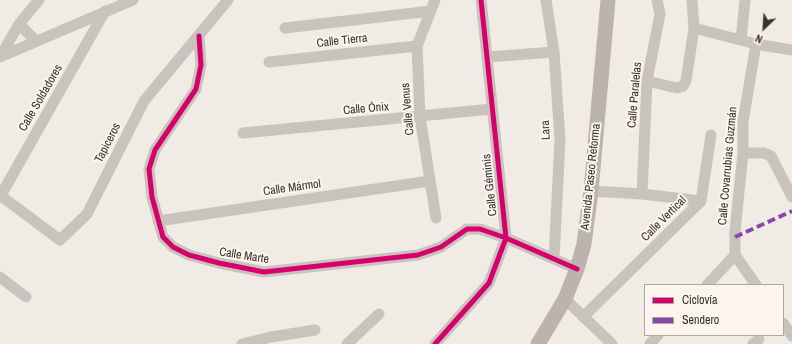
<!DOCTYPE html>
<html>
<head>
<meta charset="utf-8">
<style>
  body { margin:0 }
  #map { position:relative; width:792px; height:344px; overflow:hidden; background:#f0ebe5; font-family:"Archivo Narrow",sans-serif }
  canvas { display:block }
  .legend { position:absolute; left:644px; top:284px; width:140px; height:52px; box-sizing:border-box; background:#fbf5ee; border:1px solid #aea6a0; margin:0; padding:5px 7px; list-style:none; font-size:12px; color:#3b302b }
  .legend li { display:flex; align-items:center; gap:8px; height:20px }
  .legend b { width:20px; border:1px solid #aea6a0 }
  .north { position:absolute; left:744px; top:8px; width:40px; height:40px; -webkit-text-stroke:3px #fbf5ee; paint-order:stroke; rotate:205deg; font-size:11px; font-weight:700; line-height:16px; text-align:center; color:#3b302b }
  .north::after { content:''; display:block; margin:auto; width:14px; height:18px; background:#3b302b; clip-path:polygon(50% 0,100% 100%,50% 72%,0 100%) }
</style>
</head>
<body>
<div id="map">
<canvas width="792" height="344"></canvas>
<ul class="legend">
<li><b style="height:5px;background:#d6006c"></b>Ciclovía</li>
<li><b style="height:5px;background:#8e44ad"></b>Sendero</li>
</ul>
<div class="north">N</div>
</div>
<script>
const g = document.querySelector('canvas').getContext('2d');
g.lineJoin = 'round';
function toPath(rows) {
  const path = new Path2D();
  for (const r of rows) {
    path.moveTo(r[0], r[1]);
    for (let i = 2; i < r.length; i += 2) path.lineTo(r[i], r[i + 1]);
  }
  return path;
}
function strokePath(path, color, width, dash) {
  g.strokeStyle = color;
  g.lineWidth = width;
  g.lineCap = dash ? 'butt' : 'round';
  g.setLineDash(dash || []);
  g.stroke(path);
}
function drawText(font, color, halo, rows, align = 'center') {
  g.font = font + ' "Archivo Narrow",sans-serif';
  g.lineWidth = 4;
  g.setLineDash([]);
  g.textBaseline = 'middle';
  g.strokeStyle = halo;
  g.fillStyle = color;
  for (const [text, x, y, turn = 0] of rows) {
    g.save();
    g.translate(x, y);
    g.rotate((+turn || 0) * Math.PI / 180);
    g.textAlign = isNaN(turn) ? turn : align;
    if (halo) g.strokeText(text, 0, 0);
    g.fillText(text, 0, 0);
    g.restore();
  }
}
strokePath(toPath([
  [435,0,417,46,420,117,436,218],
  [546,0,554,52,560,140,554,258],
  [19,24,36,41],
  [285,28,431,11],
  [694,28,756,44,792,50],
  [199,36,201,65,196,89,155,150,149,169,152,197,163,237,173,247,189,255,219,263,264,272,418,255,441,247,467,229,480,229,506,238,577,269],
  [741,40,745,0],
  [0,57,133,0],
  [0,57,19,24,39,0],
  [487,57,554,52],
  [269,62,417,46],
  [647,81,677,88,683,86,686,81,694,28,692,0],
  [243,133,492,109],
  [743,153,764,153,771,156,792,197],
  [591,191,642,194,701,201],
  [642,194,647,81,660,14,657,0],
  [1,196,60,240,87,214,144,101,228,0],
  [0,197,105,11],
  [701,201,711,135],
  [158,221,430,181],
  [0,277,26,297],
  [707,285,735,255],
  [756,285,735,255,735,231,743,153,743,122,756,44],
  [565,299,612,344],
  [583,317,701,201],
  [783,323,792,336],
  [242,344,271,337,315,330],
  [347,344,379,314],
  [435,344,489,283,506,238,481,0],
  [650,344,658,335],
  [753,344,759,339]
]), '#c9c3be', 11);
strokePath(toPath([
  [538,344,565,299,577,269,584,244,591,191,608,0]
]), '#bab3ae', 15);
strokePath(toPath([
  [735,237,792,211]
]), '#8e44ad', 4, [8, 4]);
strokePath(toPath([
  [199,36,201,65,196,89,155,150,149,169,152,197,163,237,173,247,189,255,219,263,264,272,418,255,441,247,467,229,480,229,506,238,577,269],
  [435,344,489,283,506,238,481,0]
]), '#d6006c', 5);
drawText('12px', '#3b302b', '#fbf5ee', [
  ["Calle Tierra",342,41,-6],
  ["Calle Paralelas",635,95,-85],
  ["Calle Soldadores",41,98,-60],
  ["Calle Ónix",366,109,-5],
  ["Calle Venus",408,109,-95],
  ["Lara",546,130,-93],
  ["Tapiceros",108,143,-63],
  ["Calle Covarrubias Guzmán",728,166,-85],
  ["Avenida Paseo Reforma",591,177,-84],
  ["Calle Géminis",490,185,-96],
  ["Calle Mármol",292,188,-8],
  ["Calle Vertical",664,219,-45],
  ["Calle Marte",244,256,9]
]);
</script>
</body>
</html>
